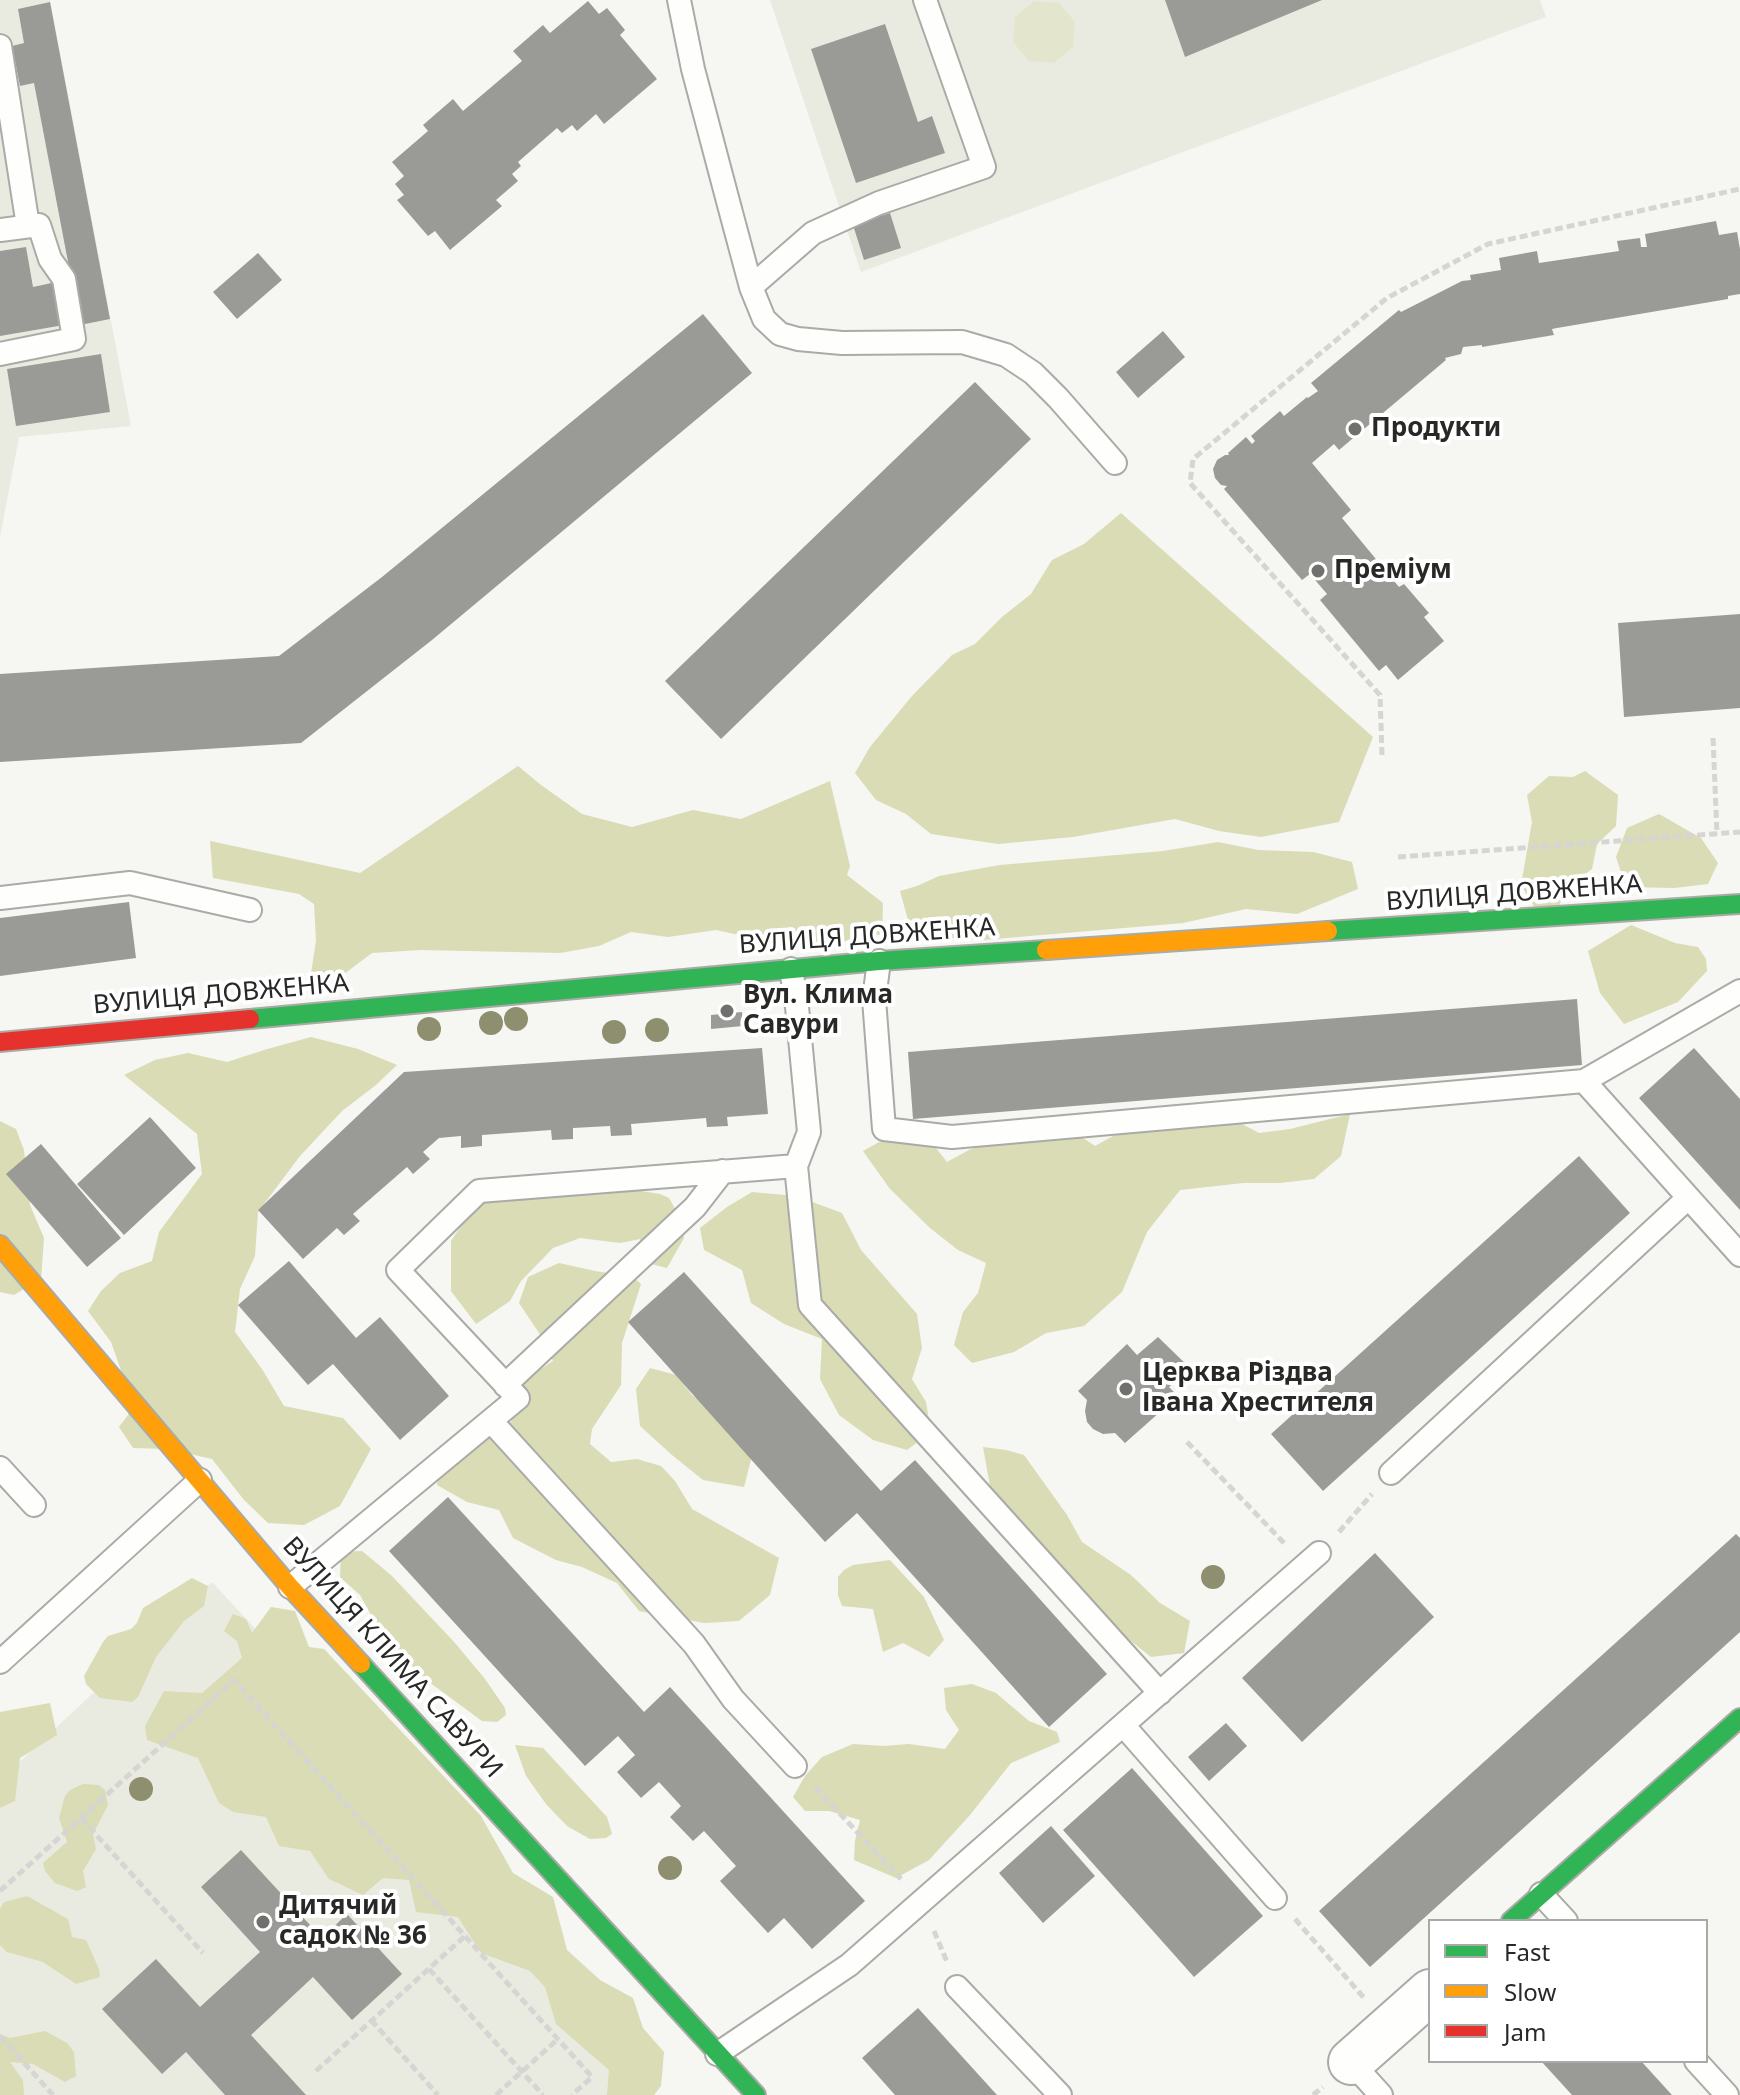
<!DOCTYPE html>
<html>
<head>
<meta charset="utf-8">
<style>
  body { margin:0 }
  #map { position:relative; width:1740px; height:2095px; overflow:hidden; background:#f6f6f2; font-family:"Noto Sans",sans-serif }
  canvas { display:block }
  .legend { position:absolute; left:1428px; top:1919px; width:280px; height:144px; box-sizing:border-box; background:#fff; border:2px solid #a9a9a8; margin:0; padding:10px 14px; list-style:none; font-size:24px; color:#282926 }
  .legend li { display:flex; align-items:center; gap:16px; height:40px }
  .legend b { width:40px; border:2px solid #a9a9a8 }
</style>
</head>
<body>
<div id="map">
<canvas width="1740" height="2095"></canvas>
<ul class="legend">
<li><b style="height:10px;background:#30b455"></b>Fast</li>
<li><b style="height:10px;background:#ff9f0a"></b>Slow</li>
<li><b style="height:10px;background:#e5322d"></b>Jam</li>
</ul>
</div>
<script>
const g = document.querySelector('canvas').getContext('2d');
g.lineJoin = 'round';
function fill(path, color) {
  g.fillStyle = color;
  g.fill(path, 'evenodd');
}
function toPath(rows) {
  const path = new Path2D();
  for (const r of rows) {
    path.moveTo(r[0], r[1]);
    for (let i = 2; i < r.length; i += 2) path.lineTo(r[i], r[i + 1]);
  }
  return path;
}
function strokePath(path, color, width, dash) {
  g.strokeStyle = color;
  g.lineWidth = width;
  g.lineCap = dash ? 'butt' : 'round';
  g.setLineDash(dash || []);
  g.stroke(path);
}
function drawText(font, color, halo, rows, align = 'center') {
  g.font = font + ' "Noto Sans",sans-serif';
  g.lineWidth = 8;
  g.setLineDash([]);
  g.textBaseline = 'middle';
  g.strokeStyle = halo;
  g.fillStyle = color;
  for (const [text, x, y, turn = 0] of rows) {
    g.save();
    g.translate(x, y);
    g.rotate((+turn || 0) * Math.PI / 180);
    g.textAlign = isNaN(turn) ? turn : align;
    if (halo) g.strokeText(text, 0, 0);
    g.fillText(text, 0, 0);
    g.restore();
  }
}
fill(toPath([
  [0,0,50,0,131,426,19,437,0,537],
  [770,0,1540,0,1546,17,861,272],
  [212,1582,659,2065,627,2095,0,2095,0,1780]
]), '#eaebe0');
fill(toPath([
  [1034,1,1059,3,1075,22,1073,47,1054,63,1029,61,1013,42,1015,17]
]), '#e3e6cd');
fill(toPath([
  [1121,513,1373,737,1339,822,1261,837,1219,831,1175,819,1073,837,998,844,931,834,906,814,876,800,855,773,870,747,912,696,952,655,975,644,1002,617,1031,594,1052,560,1084,544],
  [518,766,541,785,582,814,632,827,693,810,741,819,830,781,850,866,847,875,883,903,882,934,804,949,716,930,668,937,631,932,599,946,560,953,421,950,372,953,340,977,310,980,316,941,314,904,299,894,213,878,210,841,360,873],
  [1585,771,1618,795,1616,826,1597,844,1592,869,1568,886,1557,910,1538,913,1521,885,1532,822,1527,795,1549,776,1573,777],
  [1659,814,1701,838,1718,863,1708,884,1674,888,1626,887,1616,857,1627,828],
  [1218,842,1258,850,1313,852,1352,862,1358,889,1297,914,1246,909,1183,923,983,940,925,936,908,920,900,891,917,886,939,876,1000,865,1163,851],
  [1631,925,1675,943,1698,947,1706,959,1707,971,1678,1002,1624,1024,1600,993,1588,951],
  [311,1037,358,1049,397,1065,376,1085,342,1111,300,1156,258,1212,255,1256,240,1289,235,1332,262,1369,284,1406,343,1418,371,1449,340,1506,304,1525,268,1523,244,1500,212,1459,168,1449,133,1448,119,1427,134,1407,111,1342,88,1311,101,1291,120,1273,152,1261,159,1232,202,1174,197,1134,124,1075,155,1060,188,1053,227,1062,264,1050],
  [1350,1114,1341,1156,1314,1179,1280,1183,1243,1183,1180,1190,1147,1232,1122,1292,1084,1326,1046,1333,1014,1352,972,1363,954,1345,963,1312,978,1293,986,1263,958,1250,930,1228,890,1189,863,1151,892,1135,932,1143,947,1162,969,1150,1017,1132,1056,1120,1095,1146,1113,1136,1145,1127,1225,1115,1259,1133,1290,1129],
  [0,1121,16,1129,24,1150,30,1205,44,1238,41,1279,14,1295,0,1292],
  [603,1185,660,1194,669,1198,679,1216,684,1238,667,1268,639,1261,640,1239,620,1243,580,1238,553,1248,521,1281,510,1301,476,1324,451,1291,451,1241,477,1202],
  [752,1192,796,1196,842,1213,861,1250,917,1314,922,1348,912,1379,926,1402,931,1432,907,1450,873,1440,839,1415,820,1379,822,1339,784,1324,751,1303,742,1270,704,1250,700,1228,727,1207],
  [559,1263,595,1271,633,1277,641,1284,622,1343,621,1385,592,1429,590,1444,611,1462,637,1459,661,1466,675,1481,692,1509,779,1558,770,1595,739,1621,704,1623,639,1611,617,1583,582,1567,556,1560,513,1538,499,1510,467,1502,437,1485,440,1454,490,1427,511,1422,525,1380,553,1361,541,1336,519,1303,528,1277],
  [650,1368,676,1375,692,1395,736,1427,753,1452,744,1487,703,1480,672,1455,640,1426,636,1389],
  [983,1447,1006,1450,1024,1455,1067,1515,1082,1542,1131,1575,1160,1603,1190,1621,1184,1653,1151,1657,1116,1629,1042,1550,990,1486],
  [362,1551,391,1575,455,1643,485,1679,505,1708,506,1715,497,1722,482,1721,429,1682,399,1653,376,1624,360,1595,340,1577,341,1552],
  [890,1560,924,1597,944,1640,929,1657,903,1643,883,1652,873,1609,842,1606,838,1595,838,1577,844,1570,853,1565],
  [192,1578,208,1586,204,1606,184,1621,156,1657,138,1697,132,1702,100,1698,86,1684,84,1676,103,1642,108,1636,131,1629,137,1623,143,1608],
  [271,1607,295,1611,309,1647,324,1649,481,1816,513,1873,553,1897,567,1950,600,1980,633,1998,643,2028,664,2052,661,2086,654,2095,607,2095,609,2070,556,2024,545,1987,530,1971,481,1953,458,1917,416,1912,409,1880,383,1878,363,1895,329,1879,310,1851,279,1846,266,1817,233,1812,219,1803,198,1758,147,1740,145,1726,164,1691,202,1693,242,1658,237,1641,224,1631,233,1614,246,1619,252,1633],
  [972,1684,996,1693,1029,1721,1057,1732,1060,1742,1011,1763,970,1815,929,1860,896,1878,854,1860,855,1841,860,1820,829,1811,805,1811,793,1797,805,1776,822,1757,853,1744,884,1746,909,1744,945,1749,959,1730,946,1710,944,1688],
  [50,1703,57,1735,20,1758,15,1801,0,1808,0,1712],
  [515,1745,543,1748,607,1817,612,1834,606,1838,590,1839,567,1826,546,1804,526,1776],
  [83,1784,99,1785,105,1790,108,1805,93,1834,96,1849,83,1871,86,1887,77,1891,55,1883,45,1871,43,1863,67,1842,59,1818,65,1796,70,1790],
  [27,1896,68,1919,72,1937,86,1940,99,1969,100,1977,76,1984,43,1962,7,1952,0,1945,0,1909,4,1902],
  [45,2031,67,2043,74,2052,76,2076,65,2082,33,2064,10,2062,23,2080,24,2095,0,2095,0,2034,10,2038]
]), '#d9dcb5');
fill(toPath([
  [1165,0,1322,0,1185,57],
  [588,1,599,14,607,8,625,30,620,35,657,79,604,124,596,114,577,131,572,125,562,133,557,128,518,162,521,166,512,174,518,181,496,200,502,206,450,250,435,231,428,236,397,200,404,195,395,184,404,176,392,162,428,131,423,125,453,99,463,111,522,61,513,51,543,25,550,33],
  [50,2,110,319,80,325,34,83,20,86,12,46,24,43,18,9],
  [885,24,918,122,932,116,945,153,856,183,811,49],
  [890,213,901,248,864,260,853,225],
  [1716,221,1719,235,1737,232,1740,249,1740,294,1728,296,1728,299,1557,328,1552,329,1554,335,1482,347,1482,345,1463,347,1461,354,1445,358,1446,360,1339,450,1334,444,1312,463,1351,510,1342,518,1399,587,1404,584,1429,613,1424,617,1444,641,1398,680,1386,665,1379,671,1320,600,1327,594,1310,574,1302,580,1224,489,1227,486,1221,485,1215,478,1213,469,1217,460,1225,455,1229,455,1228,453,1246,437,1252,444,1255,441,1251,436,1280,411,1284,416,1307,397,1308,398,1318,391,1311,383,1399,310,1401,312,1462,281,1471,280,1470,275,1501,270,1499,258,1537,251,1539,263,1619,251,1617,241,1640,238,1641,247,1647,247,1645,234],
  [26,247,33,287,56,282,64,325,0,336,0,251],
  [258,253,282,280,237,319,213,292],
  [703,314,752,373,432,640,301,743,0,762,0,674,279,656,382,577],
  [1163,331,1185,357,1138,398,1116,372],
  [101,354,110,412,16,426,7,369],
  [975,382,1031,439,721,739,665,681],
  [1740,614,1740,708,1624,717,1618,623],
  [129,902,136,958,0,976,0,918],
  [1577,999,1582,1065,913,1119,908,1052],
  [742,1012,743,1026,711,1029,711,1015],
  [762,1048,768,1114,727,1117,728,1126,707,1127,706,1118,631,1124,632,1135,611,1136,610,1126,573,1128,573,1139,552,1140,551,1130,482,1135,482,1146,461,1148,461,1136,439,1138,423,1152,430,1159,413,1174,407,1167,353,1214,360,1221,344,1235,337,1228,303,1259,258,1210,404,1072],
  [1694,1048,1740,1099,1740,1210,1639,1098],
  [150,1117,196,1168,124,1235,77,1184],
  [41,1144,121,1238,87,1267,6,1174],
  [1579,1156,1630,1213,1323,1491,1271,1434],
  [289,1261,356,1338,380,1317,449,1396,400,1440,333,1364,308,1385,238,1305],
  [684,1272,881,1491,915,1460,1107,1674,1049,1727,857,1513,825,1542,628,1322],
  [1158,1337,1190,1368,1169,1387,1178,1396,1125,1443,1115,1433,1103,1434,1093,1429,1087,1422,1085,1411,1087,1400,1078,1391,1127,1344,1137,1355],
  [448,1497,644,1712,670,1687,865,1901,812,1949,784,1918,768,1933,720,1881,736,1866,704,1831,693,1841,670,1817,681,1806,659,1782,641,1798,617,1772,635,1755,618,1736,585,1766,389,1551],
  [1736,1534,1740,1538,1740,1632,1370,1967,1319,1911],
  [1375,1553,1434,1617,1302,1742,1242,1678],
  [1226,1723,1247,1746,1209,1781,1188,1757],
  [1132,1768,1263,1916,1194,1977,1063,1830],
  [1051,1826,1095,1876,1043,1923,999,1873],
  [241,1850,322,1938,347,1914,402,1974,352,2020,313,1977,251,2035,306,2095,225,2095,186,2052,162,2074,102,2009,156,1959,200,2007,260,1952,201,1887],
  [918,2008,997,2095,895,2095,862,2058],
  [1541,2061,1641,2061,1672,2095,1572,2095]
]), '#9a9b97');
const lane = toPath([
  [679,0,693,69,729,205,751,287,764,319,780,334,798,339,842,343,962,342,1006,355,1033,373,1058,398,1115,463],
  [0,46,28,226],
  [0,230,39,225,50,259,64,279,74,339,0,354],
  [751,287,813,233,879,203,984,167,925,0],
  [0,898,130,883,250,910],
  [879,961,874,999,884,1129,952,1137,1584,1081],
  [1740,991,1584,1081,1740,1255],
  [796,1166,810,1305,1160,1693],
  [505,1385,695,1207,723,1171],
  [491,1421,694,1644,733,1699,795,1766],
  [0,1468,34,1505],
  [1391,1473,1688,1198],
  [290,1587,518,1398,398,1270,479,1191,796,1166,809,1132,797,1007,791,969],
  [0,1662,200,1480],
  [1123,1725,1275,1898],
  [1541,1894,1566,1921],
  [957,1987,1060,2095],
  [717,2054,849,1965,1319,1553],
  [1696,2061,1727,2095],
  [1351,2062,1381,2095]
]);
const street = toPath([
  [1351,2062,1430,1992]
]);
const fast = toPath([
  [1328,931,1740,904],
  [250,1019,879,961,1046,950],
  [361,1664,756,2095],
  [1511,1921,1740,1718]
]);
const slow = toPath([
  [1046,950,1328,931],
  [0,1245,290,1587,361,1664]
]);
const jam = toPath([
  [0,1042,250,1019]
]);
strokePath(lane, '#aaaaa7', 26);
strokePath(street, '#aaaaa7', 48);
strokePath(fast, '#aaaaa7', 22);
strokePath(slow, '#aaaaa7', 22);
strokePath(jam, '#aaaaa7', 22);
strokePath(toPath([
  [1713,738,1717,834],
  [1382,755,1380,695,1190,483,1193,459,1387,298,1488,244,1740,189],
  [1398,857,1740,832],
  [1187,1442,1286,1545],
  [1339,1532,1372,1494],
  [815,1787,901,1879],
  [81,1818,203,1953],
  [0,1891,234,1680,592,2077,572,2095],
  [1295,1919,1365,1999],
  [934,1931,947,1962],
  [429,1969,543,2095],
  [371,2020,438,2095],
  [0,2036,53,2095],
  [316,2071,465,1936],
  [496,2095,558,2039],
  [1313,2095,1323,2087]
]), '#d5d5d4', 5, [8, 4]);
strokePath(lane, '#fefefd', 22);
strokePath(street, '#fefefd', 44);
strokePath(fast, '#30b455', 18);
strokePath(slow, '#ff9f0a', 18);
strokePath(jam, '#e5322d', 18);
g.fillStyle = '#8e8f6f';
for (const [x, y] of [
  [516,1019],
  [491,1023],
  [429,1029],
  [657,1030],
  [614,1032],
  [1213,1577],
  [141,1789],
  [670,1868]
]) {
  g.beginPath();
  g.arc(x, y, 12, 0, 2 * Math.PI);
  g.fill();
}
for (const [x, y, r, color] of [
  [1355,429,8,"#70716d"],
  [1318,571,8,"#70716d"],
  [727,1011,8,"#70716d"],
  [1126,1389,8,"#70716d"],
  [263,1922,8,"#70716d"]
]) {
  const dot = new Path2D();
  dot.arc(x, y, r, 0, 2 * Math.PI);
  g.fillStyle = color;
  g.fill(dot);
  strokePath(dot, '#fff', 3);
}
drawText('bold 26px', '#282926', '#fff', [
  ["Продукти",1371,429],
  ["Преміум",1334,571],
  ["Вул. Клима",743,996],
  ["Савури",743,1026],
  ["Церква Різдва",1142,1374],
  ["Івана Хрестителя",1142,1404],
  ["Дитячий",279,1907],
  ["садок № 36",279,1937]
], 'left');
drawText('26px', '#282926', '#fff', [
  ["ВУЛИЦЯ ДОВЖЕНКА",1514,894,-4],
  ["ВУЛИЦЯ ДОВЖЕНКА",867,937,-4],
  ["ВУЛИЦЯ ДОВЖЕНКА",221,995,-5],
  ["ВУЛИЦЯ КЛИМА САВУРИ",392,1658,48]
]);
</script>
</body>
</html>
